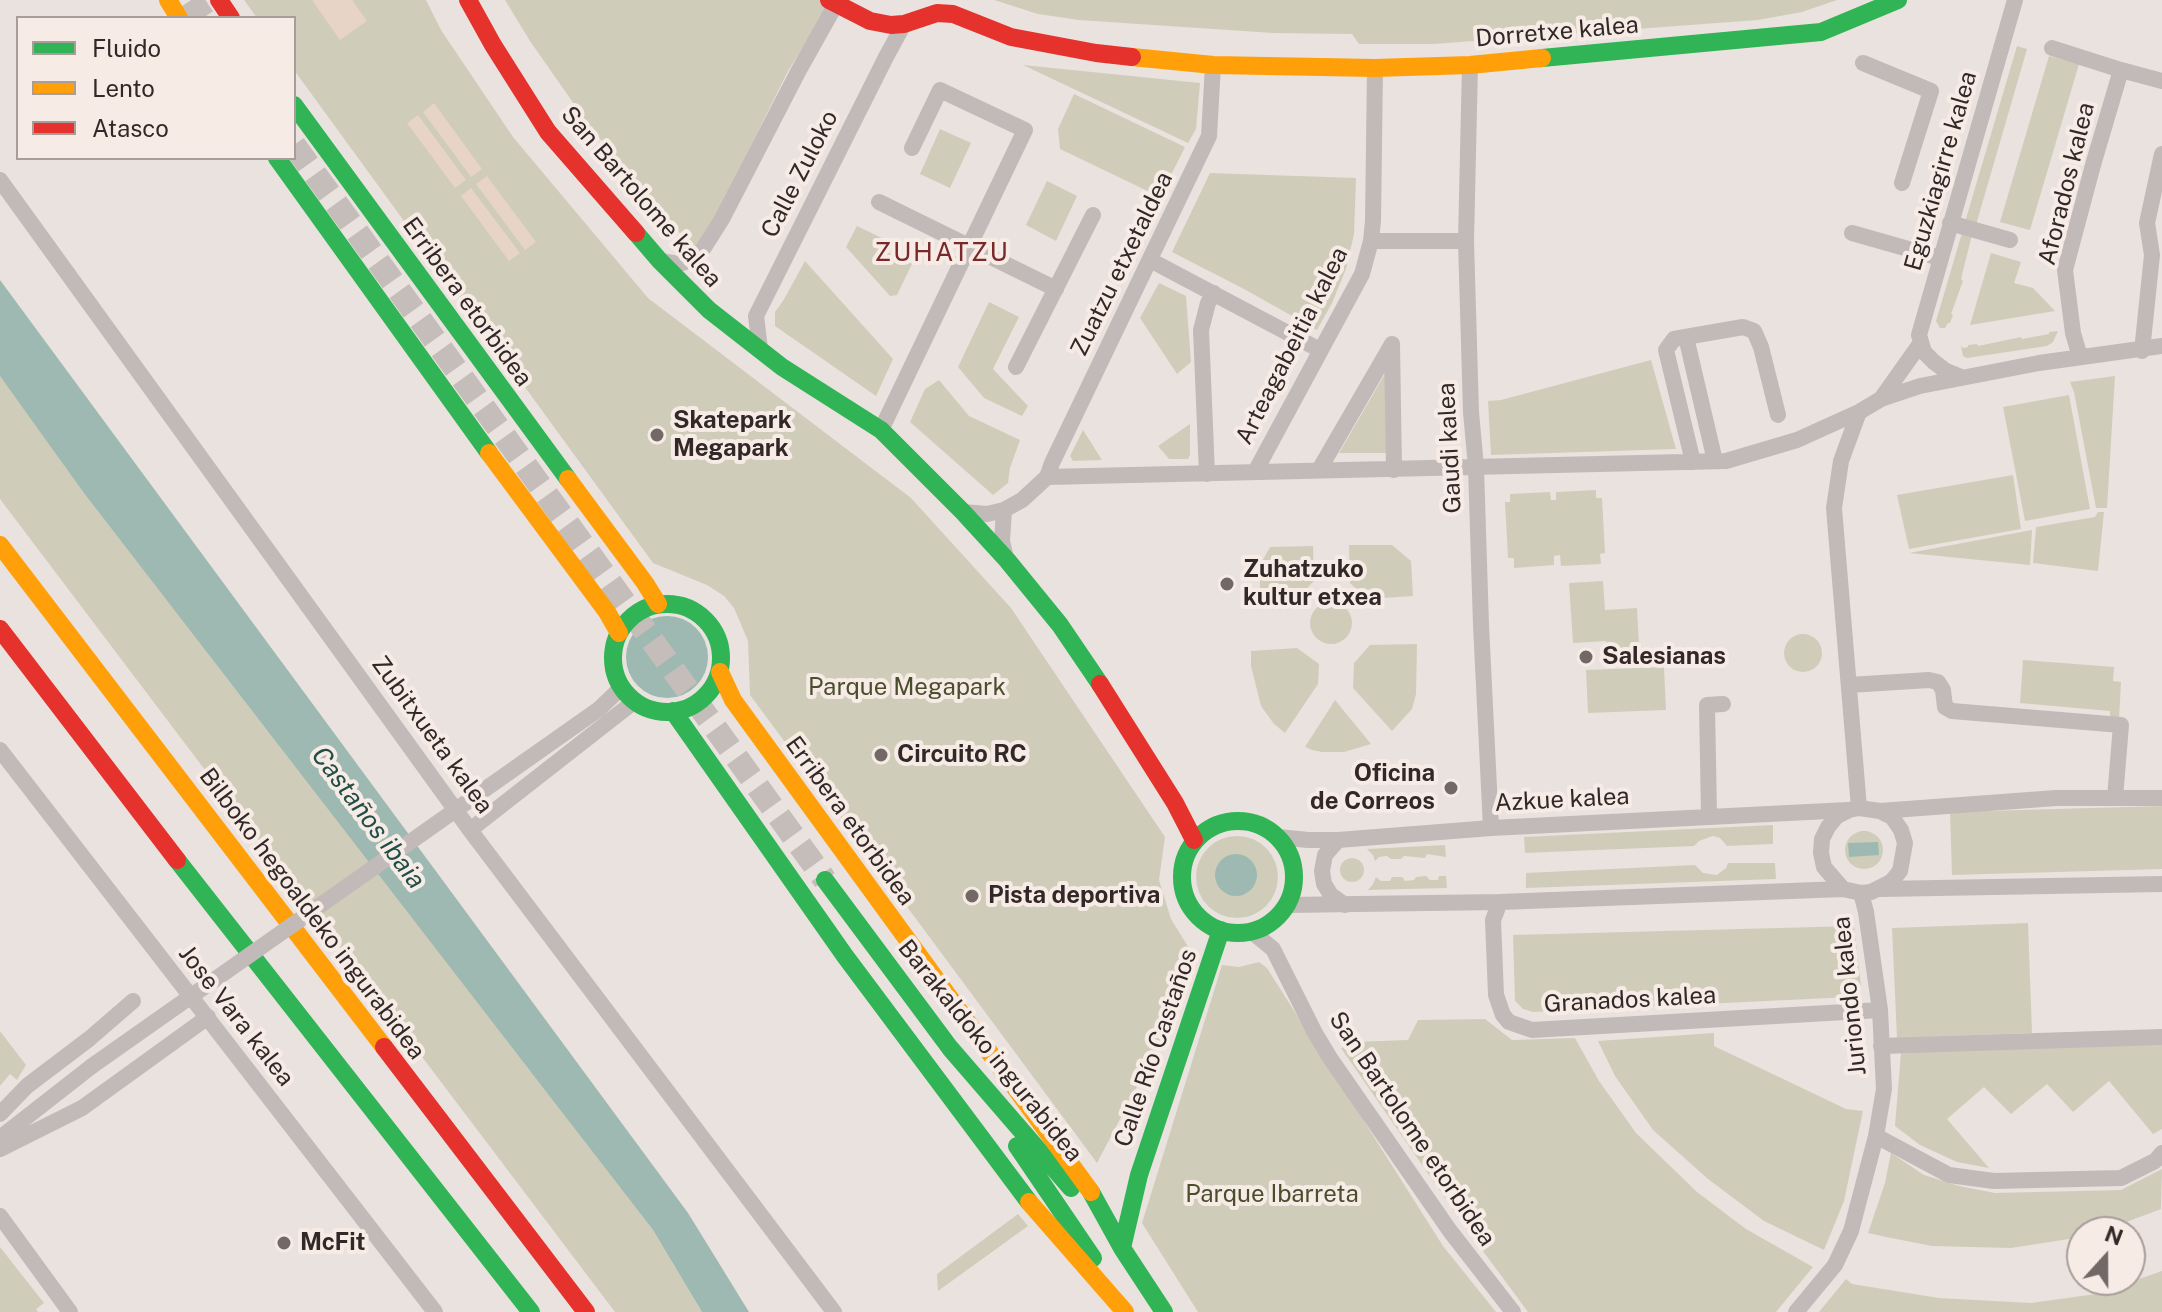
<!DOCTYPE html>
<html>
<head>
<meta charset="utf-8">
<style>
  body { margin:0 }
  #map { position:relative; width:2162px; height:1312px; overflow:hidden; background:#eae2de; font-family:"Public Sans",sans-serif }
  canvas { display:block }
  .legend { position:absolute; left:16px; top:16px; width:280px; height:144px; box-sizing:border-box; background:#f7ebe6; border:2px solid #a89d9a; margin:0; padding:10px 14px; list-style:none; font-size:24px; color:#322827 }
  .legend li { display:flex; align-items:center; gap:16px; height:40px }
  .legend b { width:40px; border:2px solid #a89d9a }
  .north { position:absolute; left:2066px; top:1216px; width:80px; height:80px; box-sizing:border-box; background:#f7ebe6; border:2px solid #a89d9a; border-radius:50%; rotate:21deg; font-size:22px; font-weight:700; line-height:32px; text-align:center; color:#322827 }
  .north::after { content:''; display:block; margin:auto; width:28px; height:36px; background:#726967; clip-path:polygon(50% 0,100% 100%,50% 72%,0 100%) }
</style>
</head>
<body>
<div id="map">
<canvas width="2162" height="1312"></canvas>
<ul class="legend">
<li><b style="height:10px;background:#30b455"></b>Fluido</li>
<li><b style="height:10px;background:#ff9f0a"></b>Lento</li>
<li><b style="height:10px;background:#e5322d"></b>Atasco</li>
</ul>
<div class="north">N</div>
</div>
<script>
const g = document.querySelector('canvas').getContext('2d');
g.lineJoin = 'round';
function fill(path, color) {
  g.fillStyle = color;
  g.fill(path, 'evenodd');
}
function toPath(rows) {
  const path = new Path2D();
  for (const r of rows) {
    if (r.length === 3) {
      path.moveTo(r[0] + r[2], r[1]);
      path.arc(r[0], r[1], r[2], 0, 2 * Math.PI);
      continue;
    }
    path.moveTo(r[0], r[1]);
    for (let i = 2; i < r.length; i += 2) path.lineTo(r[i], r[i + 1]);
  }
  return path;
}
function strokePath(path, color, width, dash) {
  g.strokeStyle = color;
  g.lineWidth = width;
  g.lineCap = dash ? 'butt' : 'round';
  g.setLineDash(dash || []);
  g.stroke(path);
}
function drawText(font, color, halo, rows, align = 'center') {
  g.font = font + ' "Public Sans",sans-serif';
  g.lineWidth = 8;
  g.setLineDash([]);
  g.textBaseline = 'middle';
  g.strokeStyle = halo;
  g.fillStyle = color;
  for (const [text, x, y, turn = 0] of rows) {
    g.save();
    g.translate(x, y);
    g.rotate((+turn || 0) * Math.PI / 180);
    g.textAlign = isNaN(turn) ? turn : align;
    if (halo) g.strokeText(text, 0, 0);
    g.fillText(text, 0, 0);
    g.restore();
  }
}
fill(toPath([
  [244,0,426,0,441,30,513,137,648,298,911,498,1011,608,1165,837,1159,880,1171,919,1192,953,1163,1037,1097,1163,750,695,748,641,734,608,724,596,707,585,653,563,294,70,294,18,257,18],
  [505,0,832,0,788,71,704,240,695,251,590,127,530,41],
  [994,0,1837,0,1802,12,1758,20,1433,44,1359,44,1352,34,1273,33,1079,20,1038,14],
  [2017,46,2027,49,1976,225,1965,222],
  [2049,56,2079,64,2030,230,2000,222],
  [1023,65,1200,83,1196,129,1188,143],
  [1074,94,1185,147,1160,197,1060,149,1058,129],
  [940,129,971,143,950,188,920,174],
  [1210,173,1356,178,1354,234,1346,269,1332,303,1317,330,1244,289,1172,252],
  [1047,181,1077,196,1056,241,1026,225],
  [857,226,886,240,882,250,912,264,897,295,890,296,846,247],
  [1962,233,1972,235,1961,279,1963,281,1951,314,1953,315,1950,323,1948,323,1945,328,1940,328,1936,321],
  [1991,253,2021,262,2014,283,2033,288,2055,311,1970,325],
  [805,261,893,359,876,396,775,326,775,312,783,301],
  [1159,283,1186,296,1191,362,1177,374,1140,318],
  [989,302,1019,317,993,369,1028,406,1022,416,984,398,958,367],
  [2058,331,2053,342,2047,346,1967,358,1963,356,1961,346,1963,348,1968,347,1968,345,1977,344,1978,346,2021,337,2022,339,2049,334,2049,332],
  [1651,360,1676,449,1491,455,1488,401,1501,400],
  [1386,372,1386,453,1339,453],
  [0,376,653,1230,702,1312,615,1312,0,499],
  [2115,376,2107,508,2096,508,2074,392,2070,382],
  [939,380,969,416,1020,440,1010,468,1008,483,993,495,910,422,925,389],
  [2069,395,2090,509,2025,521,2003,407],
  [1190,424,1190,455,1188,459,1169,459,1158,446],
  [1083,430,1102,460,1073,461,1070,456],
  [2013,475,2021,529,1909,549,1897,495],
  [1596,490,1596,498,1602,498,1605,553,1600,554,1601,564,1561,566,1560,555,1554,556,1554,565,1514,568,1514,558,1508,558,1505,502,1510,502,1510,494,1550,492,1551,500,1556,500,1556,492],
  [2098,512,2104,512,2098,571,2033,563,2036,527,2095,517],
  [2032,530,2030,565,1909,553],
  [1349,545,1392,545,1411,561,1413,596,1367,599,1350,583],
  [1313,546,1314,581,1292,603,1260,603,1260,565,1270,547],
  [1603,581,1605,610,1637,608,1640,663,1608,665,1606,641,1573,643,1569,583],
  [1331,623,21],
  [1803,653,19],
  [1417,644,1416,694,1412,709,1392,731,1353,688,1354,663,1370,645],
  [1297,648,1319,664,1318,684,1285,733,1274,724,1261,706,1251,666,1251,651],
  [2023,660,2114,667,2113,681,2121,682,2119,720,2110,719,2110,711,2020,703],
  [1664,667,1666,710,1588,713,1586,670],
  [1335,700,1371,744,1344,752,1322,752,1312,750,1305,747],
  [2162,806,2162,869,1952,875,1950,812],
  [1773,825,1773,844,1727,846,1720,838,1713,836,1699,841,1694,846,1525,853,1524,837],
  [1864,850,19],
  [1237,877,41],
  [1445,845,1446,857,1427,854,1425,858,1404,856,1401,859,1391,859,1387,856,1379,857,1375,861,1373,855,1367,849],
  [1352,870,12],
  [1728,863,1775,863,1776,879,1526,888,1526,873,1695,865,1703,873,1717,875,1726,868],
  [1426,876,1430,880,1438,880,1439,876,1446,876,1447,888,1368,890,1373,884,1376,877,1381,881,1390,881,1392,877,1402,877,1405,881,1414,880,1416,877],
  [2028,923,2032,1033,1897,1038,1892,928],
  [1854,926,1861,986,1858,992,1851,997,1533,1012,1523,1009,1515,1001,1513,935],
  [1259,962,1267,968,1443,1246,1496,1312,1198,1312,1142,1223,1222,965,1239,967],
  [1485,1019,1512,1040,1575,1038,1599,1081,1636,1133,1697,1192,1746,1229,1813,1267,1776,1312,1528,1312,1463,1224,1341,1048,1356,1042,1408,1040,1418,1020],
  [0,1031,26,1065,17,1080,10,1074,0,1086],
  [1714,1033,1714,1046,1846,1109,1863,1111,1844,1201,1824,1250,1764,1221,1708,1179,1653,1130,1615,1076,1598,1041],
  [2162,1043,2162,1129,2153,1134,2109,1081,2073,1112,2047,1084,2011,1114,1984,1087,1947,1119,1989,1168,1957,1162,1920,1145,1895,1126,1901,1052],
  [1891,1153,1924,1175,1959,1186,1995,1193,2121,1190,2162,1169,2161,1209,2100,1232,2082,1232,2082,1237,2011,1248,1932,1246,1886,1237,1868,1233,1885,1183],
  [1018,1214,1028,1226,938,1291,937,1274],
  [0,1247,44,1303,36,1309,38,1312,0,1312],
  [2162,1271,2162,1312,1819,1312,1846,1279,1852,1284,1939,1298,2031,1303,2096,1294]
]), '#cfcdba');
fill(toPath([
  [312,0,352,0,367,21,340,40],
  [434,103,482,169,471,177,423,112],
  [418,115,466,180,455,188,407,123],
  [487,176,536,242,525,250,476,184],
  [471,188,520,253,509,261,461,196]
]), '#e8d4c6');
fill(toPath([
  [0,280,688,1213,749,1312,702,1312,653,1230,84,493,0,376],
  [667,657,41],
  [1878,842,1879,855,1849,857,1848,843],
  [1236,875,21]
]), '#9db9b2');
strokePath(toPath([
  [191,0,203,18],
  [294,145,825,880]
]), '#c5bdb9', 24, [24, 12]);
strokePath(toPath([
  [2052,48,2121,70],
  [1863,63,1931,91,1902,183],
  [1470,65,1466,241,1471,412,1476,467,1481,625,1491,828],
  [0,180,470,830,834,1312],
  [879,202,1056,289],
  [1950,223,2010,240],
  [1852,233,1940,258],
  [1371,241,1466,241],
  [1150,260,1320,350],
  [661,261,678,264,693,260,703,249,722,219,799,70,836,4],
  [1686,337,1715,461],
  [760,349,756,316,886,57,904,24],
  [2142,351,2152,255,2147,223,2162,154],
  [2080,357,2073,333,2065,270,2093,165,2121,70,2162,81],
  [1016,367,1093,215],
  [1961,377,1946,371,1934,362,1924,352,1919,335,2015,0],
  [1881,399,1920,344],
  [1859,412,1841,461,1834,508,1859,808],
  [881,430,1025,130,940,90,912,148],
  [1693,462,1666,350,1674,339,1743,327,1754,331,1761,347,1778,415],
  [1319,470,1392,344,1394,470],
  [1255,472,1362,274,1371,241,1373,221,1375,68],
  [1207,474,1201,330,1208,303,1214,293],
  [1047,477,1052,463,1209,136,1213,65],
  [1004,510,1002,541,1006,558],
  [963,512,987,514,1004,510,1022,500,1047,477,1726,461,1797,440,1859,412,1881,399,1920,386,2039,363,2162,346],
  [1849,685,1929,680,1938,682,1943,690,1945,707,1952,711,2121,725,2115,798],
  [599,709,622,687],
  [0,750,435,1312],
  [1880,811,2056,798,2162,798],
  [1709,816,1707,705,1723,704],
  [470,830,635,701],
  [1278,837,1308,840,1338,840,1491,828,1848,810],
  [1338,840,1325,855,1322,871,1324,884,1331,895,1345,905],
  [1881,889,2162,884],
  [1500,902,1493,920,1496,995,1503,1015,1509,1022,1532,1030,1880,1010],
  [1287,905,1500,902,1843,889,1861,893,1871,892,1891,882,1900,871,1905,843,1901,830,1892,817,1880,811,1859,808,1849,810,1837,816,1828,827,1822,839,1821,853,1824,867,1843,889],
  [1251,931,1273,949,1315,1033,1330,1058,1450,1231,1513,1312],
  [1881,1046,2162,1037],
  [0,1114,27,1086,89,1039,133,1001],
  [1876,1136,1949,1175,1994,1181,2121,1178,2155,1161,2162,1153],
  [0,1138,92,1066],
  [0,1149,82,1108,208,1017],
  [0,1216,70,1312],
  [1796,1312,1835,1265,1851,1231,1876,1136,1884,1089,1880,1010,1866,912,1861,893]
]), '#c2bab8', 16);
strokePath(toPath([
  [1542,58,1821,32,1898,0],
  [294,105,568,479],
  [277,158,489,453],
  [636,233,660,261,709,310,782,367,881,430,963,512,1007,560,1060,625,1100,684],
  [667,658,54],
  [673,711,845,956,1029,1202],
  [1238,877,56],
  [177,860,531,1312],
  [825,880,950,1048,1071,1188],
  [1017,1146,1093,1258],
  [1091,1192,1122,1248,1164,1312],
  [1122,1248,1139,1175,1221,930]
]), '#30b455', 18);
strokePath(toPath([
  [168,0,179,18],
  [1132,57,1213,65,1375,68,1470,65,1542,58],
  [489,453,607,612,619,633],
  [568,479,645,583,658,604],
  [0,545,384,1047],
  [720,672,733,700,1091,1192],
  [1029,1202,1125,1312]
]), '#ff9f0a', 18);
strokePath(toPath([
  [219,0,231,18],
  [468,0,493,45,548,132,636,233],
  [829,0,870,21,891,25,904,24,937,13,953,14,1011,37,1096,53,1132,57],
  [0,629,177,860],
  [1100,684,1175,803,1194,840],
  [384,1047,586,1312]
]), '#e5322d', 18);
strokePath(toPath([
  [92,1066,599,709]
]), '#c2bab8', 16);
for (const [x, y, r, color] of [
  [657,435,8,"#726967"],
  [1227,584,8,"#726967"],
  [1586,657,8,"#726967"],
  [881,755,8,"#726967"],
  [1451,788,8,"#726967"],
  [972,896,8,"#726967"],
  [284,1243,8,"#726967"]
]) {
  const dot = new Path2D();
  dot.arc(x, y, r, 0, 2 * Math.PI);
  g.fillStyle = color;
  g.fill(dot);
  strokePath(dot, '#f7ebe6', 3);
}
drawText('24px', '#322827', '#f7ebe6', [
  ["Dorretxe kalea",1557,32,-5],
  ["Eguzkiagirre kalea",1941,171,-74],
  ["Calle Zuloko",800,174,-63],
  ["Aforados kalea",2067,184,-76],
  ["San Bartolome kalea",641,197,49],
  ["Zuatzu etxetaldea",1122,264,-64],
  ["Erribera etorbidea",467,302,54],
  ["Arteagabeitia kalea",1292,346,-63],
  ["Gaudi kalea",1450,448,-93],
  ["Zubitxueta kalea",432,735,54],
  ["Azkue kalea",1562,800,-3],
  ["Erribera etorbidea",850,821,54],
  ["Bilboko hegoaldeko ingurabidea",312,914,53],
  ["Juriondo kalea",1850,996,-96],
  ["Granados kalea",1630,1000,-3],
  ["Jose Vara kalea",236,1016,52],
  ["Calle Río Castaños",1156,1048,-71],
  ["Barakaldoko ingurabidea",990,1051,51],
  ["San Bartolome etorbidea",1412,1129,56]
]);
drawText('bold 24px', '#322827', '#f7ebe6', [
  ["Skatepark",673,421],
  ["Megapark",673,449],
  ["Zuhatzuko",1243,570],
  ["kultur etxea",1243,598],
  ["Salesianas",1602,657],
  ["Circuito RC",897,755],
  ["Oficina",1435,774,"right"],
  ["de Correos",1435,802,"right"],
  ["Pista deportiva",988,896],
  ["McFit",300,1243]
], 'left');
drawText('24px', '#4a4e2d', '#f7ebe6', [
  ["Parque Megapark",907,688],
  ["Parque Ibarreta",1272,1195]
]);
g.letterSpacing = '2px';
drawText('26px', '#79292a', '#f7ebe6', [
  ["ZUHATZU",942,253]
]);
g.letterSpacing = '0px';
drawText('italic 26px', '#214f47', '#f7ebe6', [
  ["Castaños ibaia",368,818,53]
]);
</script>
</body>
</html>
